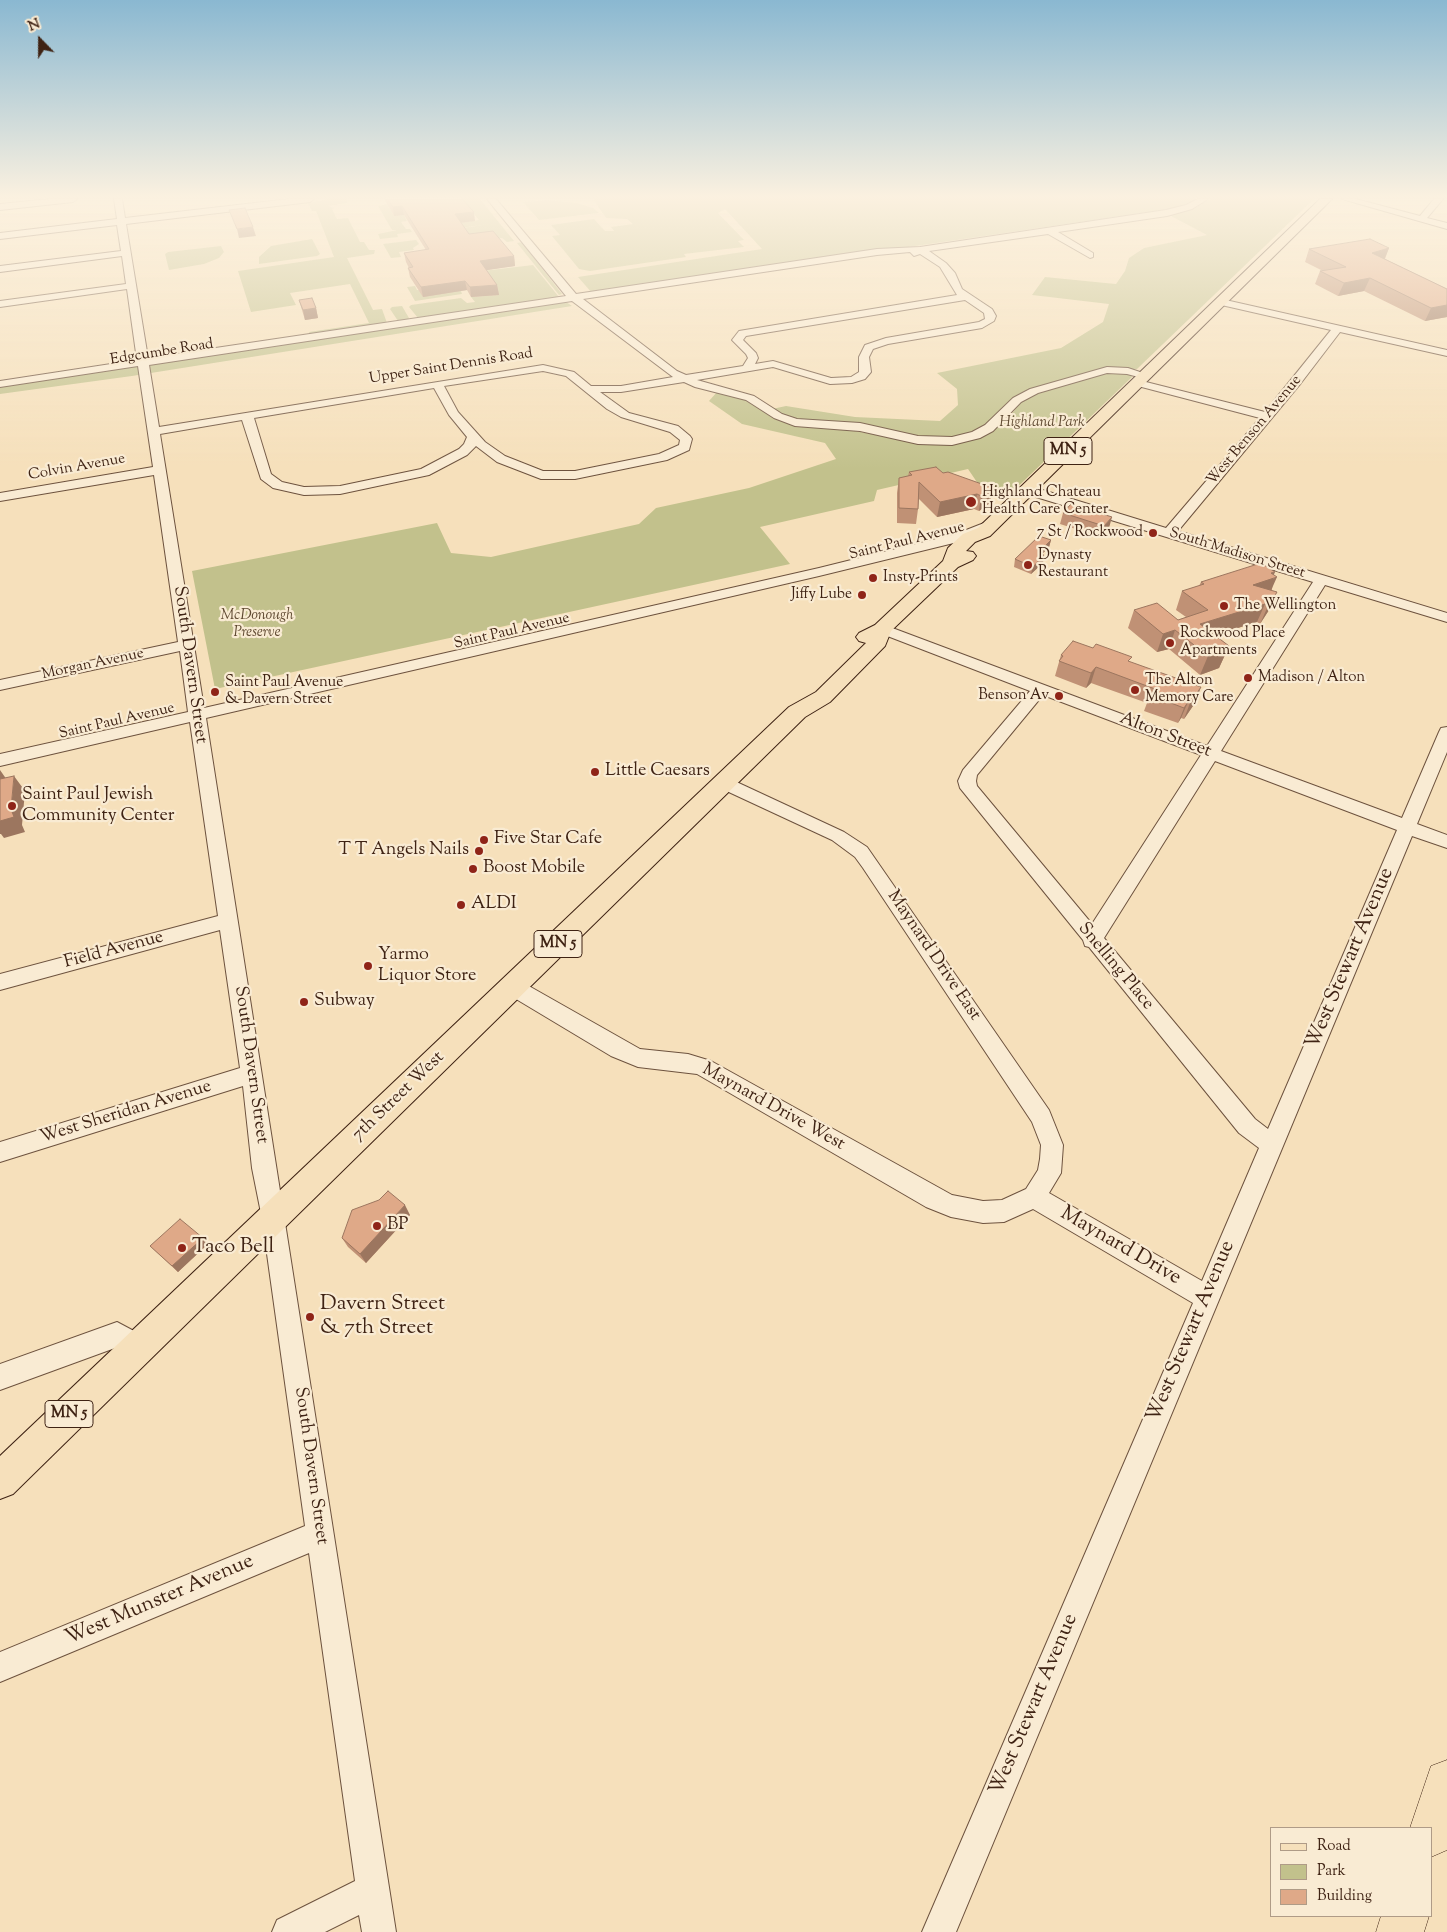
<!DOCTYPE html>
<html>
<head>
<meta charset="utf-8">
<style>
  body { margin:0 }
  #map { position:relative; width:1447px; height:1932px; overflow:hidden; background:#f6e0bb; font-family:"Sorts Mill Goudy",serif }
  canvas { display:block }
  .legend { position:absolute; left:1270px; top:1827px; width:162px; height:90px; box-sizing:border-box; background:#f9ebd3; border:1px solid #af9b87; margin:0; padding:6px 9px; list-style:none; font-size:15px; color:#3f2314 }
  .legend li { display:flex; align-items:center; gap:10px; height:25px }
  .legend b { width:25px; border:1px solid #af9b87 }
  .north { position:absolute; left:15px; top:15px; width:50px; height:50px; -webkit-text-stroke:4px #f9ebd3; paint-order:stroke; rotate:338deg; font-size:14px; font-weight:700; line-height:20px; text-align:center; color:#3f2314 }
  .north::after { content:''; display:block; margin:auto; width:18px; height:22px; background:#3f2314; clip-path:polygon(50% 0,100% 100%,50% 72%,0 100%) }
</style>
</head>
<body>
<div id="map">
<canvas width="1447" height="1932"></canvas>
<ul class="legend">
<li><b style="height:6px;background:#f6e0bb"></b>Road</li>
<li><b style="height:14px;background:#c2c18c"></b>Park</li>
<li><b style="height:14px;background:#dfa988"></b>Building</li>
</ul>
<div class="north">N</div>
</div>
<script>
const g = document.querySelector('canvas').getContext('2d');
g.lineJoin = 'round';
function fill(path, color) {
  g.fillStyle = color;
  g.fill(path, 'evenodd');
}
function toPath(rows) {
  const path = new Path2D();
  for (const r of rows) {
    path.moveTo(r[0], r[1]);
    for (let i = 2; i < r.length; i += 2) path.lineTo(r[i], r[i + 1]);
  }
  return path;
}
function strokePath(path, color, width, dash) {
  g.strokeStyle = color;
  g.lineWidth = width;
  g.lineCap = dash ? 'butt' : 'round';
  g.setLineDash(dash || []);
  g.stroke(path);
}
function drawText(font, color, halo, rows, align = 'center') {
  g.font = font + ' "Sorts Mill Goudy",serif';
  g.lineWidth = 4.5;
  g.setLineDash([]);
  g.textBaseline = 'middle';
  g.strokeStyle = halo;
  g.fillStyle = color;
  for (const [text, x, y, turn = 0] of rows) {
    g.save();
    g.translate(x, y);
    g.rotate((+turn || 0) * Math.PI / 180);
    g.textAlign = isNaN(turn) ? turn : align;
    if (halo) g.strokeText(text, 0, 0);
    g.fillText(text, 0, 0);
    g.restore();
  }
}
fill(toPath([
  [328,199,347,199,347,203,328,206,334,208,332,209,337,219,348,218,360,242,364,242,369,250,375,250,374,254,347,258,373,310,382,309,387,323,398,321,390,309,392,307,402,306,409,318,407,320,418,318,409,307,411,305,461,298,467,303,475,302,471,297,498,295,465,273,533,265,559,297,572,306,132,376,0,394,0,382,129,362,130,359,147,356,148,359,310,335,309,332,369,323,350,284,290,293,296,305,251,312,238,271,334,257,316,211,312,211,308,203],
  [434,199,480,199,514,241,507,242,502,238,474,242,463,228,489,224,461,228,457,223,479,220,470,209],
  [593,199,1197,199,1177,208,592,293,578,277,762,249,725,209,718,213,744,240,738,241,744,247,684,254,686,257,590,271,579,269,552,236,560,235,551,225,594,219,605,231,614,231,611,227,633,224,627,219,606,218],
  [1210,199,1314,199,1137,369,1099,369,1073,379,1039,386,973,433,940,439,788,418,772,409,786,406,855,417,940,421,958,405,957,389,937,373,1061,348,1103,322,1109,304,1032,295,1045,277,1116,284,1125,271,1129,258,1144,248,1207,235,1169,215,1195,208],
  [547,200,577,203,593,208,599,213,539,220,523,202],
  [387,204,394,216,404,215,407,221,401,222,406,229,410,229,412,232,397,234,398,237,380,239,378,234,397,230,392,230,378,206],
  [312,239,320,254,317,256,259,264,259,257,271,246],
  [416,240,419,244,413,248,414,250,399,252,401,257,391,258,383,244],
  [524,242,524,245,562,294,559,295,517,243],
  [221,246,224,252,219,258,204,264,169,270,165,254,168,252],
  [415,286,417,290,461,291,462,294,415,301,407,287],
  [1106,372,1130,374,1132,377,1004,500,983,491,968,469,877,490,874,501,760,527,790,564,215,689,192,571,437,523,451,553,491,557,639,524,656,508,749,488,836,459,825,443,742,424,709,401,717,392,752,402,771,415,913,442,987,434,1006,421,1022,401,1030,396]
]), '#c2c18c');
const minor = toPath([
  [50,199,77,199,73,202,0,210,0,204,50,199],
  [114,199,122,199,125,218,289,199,314,199,310,202,126,224,148,358,566,296,487,199,496,199,576,294,877,249,920,247,1166,210,1186,205,1198,199,1208,199,1192,209,1167,216,1058,232,1093,253,1093,257,1090,258,1048,234,929,251,946,263,955,273,962,289,992,309,996,316,994,321,982,328,888,344,873,349,869,357,871,372,865,379,852,383,830,384,773,367,697,380,754,396,782,414,797,419,860,423,918,436,952,437,972,432,985,425,1013,398,1030,389,1107,367,1128,368,1152,376,1146,379,1127,374,1107,373,1038,393,1021,402,993,431,980,438,952,445,918,444,860,431,795,426,774,418,746,400,695,387,684,382,621,392,600,392,629,413,678,426,690,436,692,439,689,450,667,460,575,479,541,479,497,462,476,446,467,455,429,475,340,494,304,495,273,488,261,479,242,420,160,434,204,708,819,568,956,534,984,523,991,527,966,540,819,576,206,718,396,1932,362,1932,359,1915,325,1932,272,1932,277,1920,355,1881,309,1553,0,1682,0,1652,305,1526,262,1218,252,1168,243,1086,0,1162,0,1142,240,1068,220,930,0,990,0,974,218,916,190,722,0,766,0,754,188,712,180,651,0,690,0,680,178,642,154,475,0,501,0,493,153,467,138,366,0,387,0,381,137,360,127,289,0,307,0,301,126,284,122,256,0,272,0,266,121,251,117,225,0,239,0,233,117,219,114,199],
  [910,252,914,256,920,254,940,267,957,295,739,331,732,340,746,354,748,358,743,366,686,375,677,371,583,299,877,255,910,252],
  [965,300,984,313,985,319,979,322,886,338,865,345,859,357,859,372,851,377,831,378,773,361,755,364,758,358,756,353,743,340,746,336,965,300],
  [572,301,673,377,621,386,591,386,574,372,543,365,159,427,149,365,572,301],
  [543,371,566,376,607,409,621,417,670,432,680,440,679,445,659,454,575,471,543,471,505,456,485,442,458,412,444,386,543,371],
  [434,388,449,415,467,437,464,444,459,449,421,469,340,486,304,487,282,482,271,474,254,418,434,388],
  [1342,199,1356,199,1420,216,1434,199,1443,199,1427,218,1447,223,1447,229,1342,199],
  [1221,299,1447,350,1447,356,1340,332,1301,383,1178,531,1447,613,1447,622,1325,585,1221,751,1402,818,1439,732,1441,728,1447,727,1447,752,1417,824,1447,835,1447,848,1412,836,956,1932,922,1932,1193,1303,1033,1209,1004,1222,983,1223,951,1217,926,1207,697,1074,638,1067,611,1056,506,993,503,987,506,981,513,979,520,981,640,1049,688,1054,711,1061,952,1195,983,1201,1002,1200,1026,1189,1038,1170,1040,1159,1041,1145,1032,1122,863,868,855,857,832,840,718,787,715,783,718,779,730,779,844,832,867,847,1049,1110,1063,1145,1061,1173,1049,1193,1202,1281,1259,1148,1239,1133,1089,947,1085,946,1083,940,960,788,958,781,963,770,1030,691,877,632,875,629,882,625,887,626,1207,746,1313,582,1023,493,1022,490,1028,486,1033,487,1166,528,1260,418,1134,385,1134,381,1138,380,1265,412,1331,330,1217,304,1217,300,1221,299],
  [1043,695,1201,755,1092,924,977,786,976,781,977,775,1043,695],
  [1215,761,1397,830,1268,1129,1255,1119,1104,938,1215,761],
  [117,1322,147,1338,151,1347,147,1356,138,1360,115,1348,0,1390,0,1364,117,1322]
]);
const major = toPath([
  [1320,199,1332,199,990,536,975,542,966,551,973,552,976,556,973,560,958,567,891,631,885,646,830,702,805,717,13,1494,0,1499,0,1456,789,707,816,692,866,643,859,641,856,637,859,633,875,625,943,561,948,548,963,534,978,528,1320,199]
]);
const highway = toPath([
  [1447,1760,1447,1850,1431,1857,1431,1828,1410,1828,1431,1766,1447,1760],
  [1381,1916,1429,1916,1424,1932,1376,1932,1381,1916]
]);
strokePath(minor, '#6d523e', 2);
strokePath(major, '#3f2314', 2);
strokePath(highway, '#3f2314', 1);
fill(minor, '#f9ebd3');
fill(major, '#f6e0bb');
fill(highway, '#f6e0bb');
fill(toPath([
  [384,199,462,199,475,221,461,223,469,234,514,256,515,266,486,270,497,285,499,295,471,297,467,290,423,297,410,277,408,268,409,268,406,262,404,253,426,250,404,215,394,216],
  [1389,248,1385,259,1447,289,1447,317,1425,321,1364,291,1338,296,1315,284,1320,271,1323,271,1305,262,1309,249],
  [299,300,316,308,318,318,305,320],
  [909,472,943,473,948,472,990,503,979,511,974,509,937,517,919,499,918,509,916,524,897,523,897,493,899,478,908,476],
  [1071,504,1109,528,1101,537,1060,524,1063,513],
  [1051,540,1049,547,1042,554,1043,563,1031,574,1014,567,1015,559],
  [1274,575,1269,610,1260,624,1257,622,1215,635,1229,646,1219,668,1200,675,1169,649,1157,652,1128,628,1134,610,1178,620,1186,617,1176,610,1182,591,1199,586,1201,582],
  [1061,655,1130,662,1195,703,1184,719,1181,718,1178,723,1144,711,1147,703,1091,683,1086,688,1055,676],
  [410,1215,366,1263,348,1247,342,1238],
  [208,1244,178,1272,150,1246]
]), '#c09175');
fill(toPath([
  [402,206,404,215,394,216,393,207],
  [474,212,475,221,456,223,455,214],
  [253,227,256,236,239,238,237,229],
  [1389,248,1384,260,1372,253],
  [514,256,515,266,481,271,480,261],
  [1370,278,1364,291,1338,296,1344,283],
  [465,281,467,290,423,297,421,287],
  [497,285,499,295,471,297,470,287],
  [1447,305,1447,317,1425,321,1431,308],
  [316,308,318,318,305,320,303,310],
  [993,488,990,503,979,511,981,496],
  [977,494,974,509,937,517,940,502],
  [1112,517,1109,528,1101,537,1104,526],
  [1051,540,1049,547,1036,560,1038,553],
  [1044,555,1043,563,1031,574,1033,567],
  [1275,572,1272,579,1277,577,1269,595,1253,585,1271,573],
  [1277,592,1269,610,1260,624,1268,606],
  [1265,604,1257,622,1193,642,1200,624],
  [1175,630,1169,649,1157,652,1163,634],
  [1229,646,1219,668,1200,675,1208,656,1224,648],
  [1096,667,1091,683,1086,688,1091,673],
  [1201,687,1195,703,1184,719,1190,703],
  [1188,702,1181,718,1178,723,1184,708],
  [0,770,7,780,0,787],
  [14,776,25,791,22,825,25,832,4,838,1,834,0,834,0,821,11,809],
  [405,1205,410,1215,366,1263,360,1254],
  [203,1238,208,1244,178,1272,172,1266]
]), '#9c765f');
const building = toPath([
  [387,199,462,199,474,212,455,214,469,234,493,231,514,256,480,261,497,285,470,287,465,281,421,287,408,268,413,267,404,253,429,249,402,206,393,207,387,199],
  [245,208,253,227,237,229,229,210,245,208],
  [1370,239,1389,248,1372,253,1447,289,1447,305,1431,308,1370,278,1344,283,1320,271,1346,267,1309,249,1370,239],
  [312,298,316,308,303,310,299,300,312,298],
  [936,467,943,473,948,472,993,488,981,496,977,494,940,502,919,482,918,509,899,508,899,478,912,475,909,472,936,467],
  [1071,504,1112,517,1104,526,1063,513,1071,504],
  [1039,536,1051,540,1038,553,1044,555,1033,567,1015,559,1039,536],
  [1261,563,1275,572,1271,573,1277,577,1253,585,1277,592,1268,606,1265,604,1200,624,1229,646,1224,648,1227,650,1208,656,1175,630,1163,634,1134,610,1157,603,1178,620,1208,610,1182,591,1204,584,1201,582,1261,563],
  [1073,641,1093,648,1096,644,1132,657,1128,661,1201,687,1190,703,1188,702,1184,708,1150,695,1155,689,1096,667,1091,673,1059,661,1063,656,1061,655,1073,641],
  [14,776,11,809,14,817,0,821,0,779,14,776],
  [388,1191,405,1205,360,1254,342,1238,352,1210,379,1200,388,1191],
  [180,1219,203,1238,172,1266,150,1246,180,1219]
]);
fill(building, '#dfa988');
strokePath(building, '#9c765f', 1);
const sky = g.createLinearGradient(0, 0, 0, 469);
sky.addColorStop(0, '#8ab8d1');
sky.addColorStop(0.42, '#fbf1e0');
sky.addColorStop(1, '#fbf1e000');
g.fillStyle = sky;
g.fillRect(0, 0, 1447, 469);
for (const [x, y, r, color] of [
  [971,502,6,"#8f2418"],
  [1153,533,5,"#8f2418"],
  [1028,565,5,"#8f2418"],
  [873,578,5,"#8f2418"],
  [862,595,5,"#8f2418"],
  [1224,606,5,"#8f2418"],
  [1170,643,5,"#8f2418"],
  [1248,678,5,"#8f2418"],
  [1135,690,5,"#8f2418"],
  [215,692,5,"#8f2418"],
  [1059,696,5,"#8f2418"],
  [595,772,5,"#8f2418"],
  [12,806,5,"#8f2418"],
  [484,840,5,"#8f2418"],
  [479,851,5,"#8f2418"],
  [473,869,5,"#8f2418"],
  [461,905,5,"#8f2418"],
  [368,966,5,"#8f2418"],
  [304,1002,5,"#8f2418"],
  [377,1226,5,"#8f2418"],
  [182,1248,5,"#8f2418"],
  [310,1317,5,"#8f2418"]
]) {
  const dot = new Path2D();
  dot.arc(x, y, r, 0, 2 * Math.PI);
  g.fillStyle = color;
  g.fill(dot);
  strokePath(dot, '#f9ebd3', 2);
}
drawText('15px', '#3f2314', '#f9ebd3', [
  ["Edgcumbe Road",162,353,-9],
  ["Upper Saint Dennis Road",451,367,-9],
  ["West Benson Avenue",1255,431,-50],
  ["Colvin Avenue",77,468,-10],
  ["Saint Paul Avenue",907,542,-14],
  ["South Madison Street",1237,554,17],
  ["Saint Paul Avenue",512,632,-13],
  ["Morgan Avenue",93,665,-12],
  ["Saint Paul Avenue",117,722,-13]
]);
drawText('italic 15px', '#604a32', '#f9ebd3', [
  ["Highland Park",1042,423],
  ["McDonough",257,616],
  ["Preserve",257,633]
]);
drawText('15px', '#3f2314', '#f9ebd3', [
  ["Highland Chateau",982,493],
  ["Health Care Center",982,510],
  ["7 St / Rockwood",1143,533,"right"],
  ["Dynasty",1038,556],
  ["Restaurant",1038,573],
  ["Insty-Prints",883,578],
  ["Jiffy Lube",852,595,"right"],
  ["The Wellington",1234,606],
  ["Rockwood Place",1180,634],
  ["Apartments",1180,651],
  ["Madison / Alton",1258,678],
  ["The Alton",1145,681],
  ["Memory Care",1145,698],
  ["Saint Paul Avenue",225,683],
  ["& Davern Street",225,700],
  ["Benson Av",1049,696,"right"]
], 'left');
for (const [x, y, w] of [
  [1068,451,48],
  [558,944,48],
  [69,1414,48]
]) {
  const box = new Path2D();
  box.roundRect(x - w / 2, y - 13.5, w, 27, 4);
  g.fillStyle = '#f9ebd3';
  g.fill(box);
  strokePath(box, '#3f2314', 1);
}
drawText('bold 16px', '#3f2314', null, [
  ["MN 5",1068,451],
  ["MN 5",558,944],
  ["MN 5",69,1414]
]);
drawText('18px', '#3f2314', '#f9ebd3', [
  ["South Davern Street",189,665,82],
  ["Alton Street",1165,736,21],
  ["Field Avenue",114,951,-15],
  ["Maynard Drive East",933,956,56],
  ["Snelling Place",1115,967,50],
  ["South Davern Street",250,1065,82],
  ["7th Street West",399,1097,-44],
  ["Maynard Drive West",773,1108,29],
  ["West Sheridan Avenue",126,1113,-17],
  ["South Davern Street",310,1466,82]
]);
drawText('18px', '#3f2314', '#f9ebd3', [
  ["Little Caesars",605,772],
  ["Saint Paul Jewish",22,796],
  ["Community Center",22,817],
  ["Five Star Cafe",494,840],
  ["T T Angels Nails",469,851,"right"],
  ["Boost Mobile",483,869],
  ["ALDI",471,905],
  ["Yarmo",378,956],
  ["Liquor Store",378,977],
  ["Subway",314,1002],
  ["BP",387,1226]
], 'left');
drawText('21px', '#3f2314', '#f9ebd3', [
  ["West Stewart Avenue",1351,959,-67],
  ["Maynard Drive",1120,1247,30],
  ["West Stewart Avenue",1192,1332,-67],
  ["West Munster Avenue",160,1601,-23],
  ["West Stewart Avenue",1035,1705,-67]
]);
drawText('21px', '#3f2314', '#f9ebd3', [
  ["Taco Bell",192,1248],
  ["Davern Street",320,1305],
  ["& 7th Street",320,1329]
], 'left');
</script>
</body>
</html>
